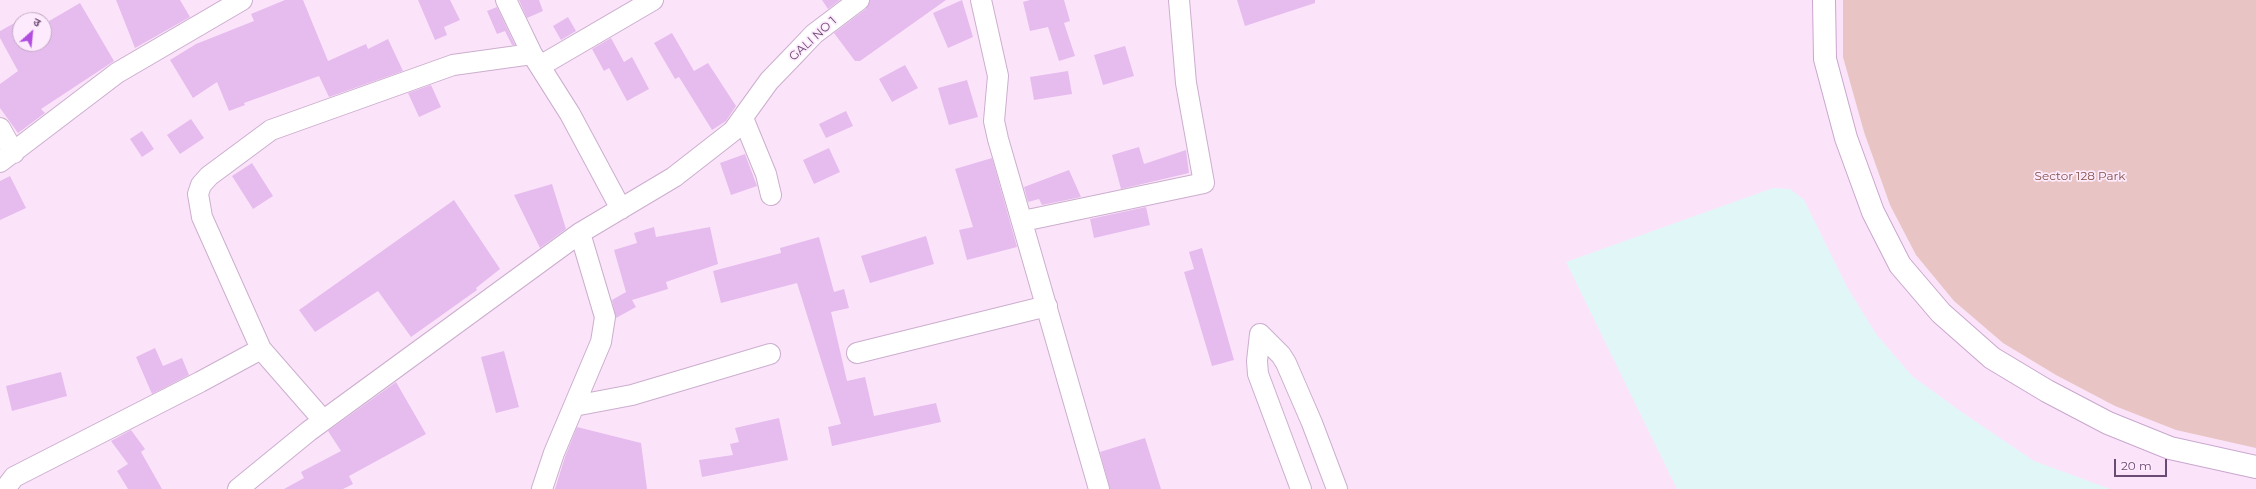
<!DOCTYPE html>
<html>
<head>
<meta charset="utf-8">
<style>
  body { margin:0 }
  #map { position:relative; width:2256px; height:489px; overflow:hidden; background:#fbe4fa; font-family:Montserrat,"Noto Sans Devanagari",sans-serif }
  canvas { display:block }
  .north { position:absolute; left:12px; top:12px; width:40px; height:40px; box-sizing:border-box; background:#feeafd; border:1px solid #c3aac6; border-radius:50%; rotate:27deg; font-size:11px; font-weight:700; line-height:16px; text-align:center; color:#6b4b73 }
  .north::after { content:''; display:block; margin:auto; width:14px; height:18px; background:#b14ee0; clip-path:polygon(50% 0,100% 100%,50% 72%,0 100%) }
  .scale { position:absolute; left:2114px; top:459px; width:53px; height:18px; box-sizing:border-box; border:2px solid #6b4b73; border-top:0; padding-left:5px; font-size:12px; line-height:14px; white-space:nowrap; color:#6b4b73; -webkit-text-stroke:3px #feeafd; paint-order:stroke }
</style>
</head>
<body>
<div id="map">
<canvas width="2256" height="489"></canvas>
<div class="north">उ</div>
<div class="scale">20 m</div>
</div>
<script>
const g = document.querySelector('canvas').getContext('2d');
g.lineJoin = 'round';
function fill(path, color) {
  g.fillStyle = color;
  g.fill(path, 'evenodd');
}
function toPath(rows) {
  const path = new Path2D();
  for (const r of rows) {
    path.moveTo(r[0], r[1]);
    for (let i = 2; i < r.length; i += 2) path.lineTo(r[i], r[i + 1]);
  }
  return path;
}
function strokePath(path, color, width, dash) {
  g.strokeStyle = color;
  g.lineWidth = width;
  g.lineCap = dash ? 'butt' : 'round';
  g.setLineDash(dash || []);
  g.stroke(path);
}
function drawText(font, color, halo, rows, align = 'center') {
  g.font = font + ' Montserrat,sans-serif';
  g.lineWidth = 3.5;
  g.setLineDash([]);
  g.textBaseline = 'middle';
  g.strokeStyle = halo;
  g.fillStyle = color;
  for (const [text, x, y, turn = 0] of rows) {
    g.save();
    g.translate(x, y);
    g.rotate((+turn || 0) * Math.PI / 180);
    g.textAlign = isNaN(turn) ? turn : align;
    if (halo) g.strokeText(text, 0, 0);
    g.fillText(text, 0, 0);
    g.restore();
  }
}
fill(toPath([
  [1773,188,1790,189,1804,200,1847,287,1876,334,1912,376,1960,411,2034,461,2110,489,1677,489,1566,262]
]), '#e1f6f7');
fill(toPath([
  [1843,0,2256,0,2256,448,2176,430,2115,406,2056,375,2003,343,1954,301,1916,255,1890,205,1864,132,1843,57]
]), '#e8c5c4');
fill(toPath([
  [116,0,180,0,190,17,135,48],
  [285,0,303,0,328,61,366,44,368,49,388,39,403,71,329,97,319,76,244,103,245,105,229,111,217,82,193,98,170,60,196,44,254,21,251,14],
  [418,0,450,0,460,20,444,27,447,35,435,40],
  [519,0,539,0,543,11,527,18],
  [822,0,840,0,828,9],
  [870,0,946,0,860,61,855,61,834,33,866,9],
  [962,0,973,37,948,48,933,13],
  [1030,0,1064,0,1070,21,1064,23,1075,56,1059,61,1048,27,1030,31,1023,2],
  [1237,0,1315,0,1315,3,1245,26],
  [80,3,114,61,41,109,45,113,18,133,0,108,0,84,18,71,0,38,0,31,20,20,20,44,44,44,44,24],
  [497,7,515,45,512,45,505,31,497,34,487,11],
  [33,13,37,20,20,20],
  [568,17,576,31,561,40,553,26],
  [672,33,694,71,708,63,736,106,726,121,712,130,679,77,675,79,654,43],
  [611,38,624,62,632,57,649,89,627,101,609,68,604,71,592,49],
  [1125,46,1134,76,1103,85,1094,55],
  [905,65,918,88,892,102,879,79],
  [1068,71,1072,94,1034,100,1030,77],
  [967,80,978,117,949,125,938,88],
  [431,85,441,107,419,117,408,93],
  [846,111,853,126,826,138,819,124],
  [191,119,204,138,180,154,167,135],
  [142,131,154,149,142,157,130,139],
  [1139,147,1144,164,1186,150,1189,173,1121,189,1112,155],
  [829,148,840,172,814,184,803,160],
  [745,154,757,186,731,195,720,163],
  [992,158,1017,247,967,260,959,230,973,227,955,169],
  [252,163,273,196,253,209,232,176],
  [1069,170,1081,197,1042,205,1039,199,1028,202,1024,187],
  [10,176,26,208,0,220,0,181],
  [552,184,566,229,540,248,514,195],
  [454,200,500,269,476,288,477,290,411,337,378,291,315,332,299,310],
  [1146,207,1150,225,1094,238,1090,219],
  [654,227,656,237,710,227,718,264,666,282,668,289,632,300,636,307,616,318,612,300,626,292,614,250,637,243,634,233],
  [926,236,934,264,870,283,861,256],
  [819,237,834,292,844,289,849,308,831,312,847,381,865,377,874,416,936,403,941,422,832,446,828,427,841,424,797,283,721,303,713,271,781,253,780,248],
  [1202,248,1234,360,1212,366,1184,272,1194,269,1189,252],
  [155,348,163,366,182,358,189,375,152,394,136,357],
  [504,351,519,407,496,413,481,357],
  [61,372,67,396,12,411,6,386],
  [396,382,426,434,349,476,353,484,343,489,284,489,304,478,301,472,341,451,328,431],
  [779,418,788,460,702,477,699,460,733,455,730,444,739,442,735,428],
  [577,427,641,443,647,489,555,489,565,457],
  [131,430,145,449,141,452,162,489,128,489,117,471,128,464,111,441],
  [1145,438,1161,489,1110,489,1100,452]
]), '#e6bbee');
const street = toPath([
  [506,0,532,54,570,114,621,209],
  [981,0,998,76,994,121,998,139,1099,489],
  [540,66,653,0],
  [743,118,766,174,771,195],
  [0,128,14,153],
  [0,162,117,73,242,0],
  [1023,221,1204,183,1186,83,1179,0],
  [1260,334,1281,355,1286,363,1312,423,1337,489],
  [1260,334,1257,361,1258,374,1301,489],
  [261,349,202,217,198,194,201,185,209,176,271,130,453,65,532,54],
  [857,353,1047,306],
  [574,406,632,395,770,354],
  [5,489,14,477,200,382,261,349,323,420],
  [238,489,309,431,580,233,674,177,733,131,769,81,796,53,814,34,859,0],
  [542,489,554,453,601,342,605,317,580,233]
]);
const secondary = toPath([
  [1824,0,1825,59,1846,138,1873,212,1900,265,1941,313,1992,358,2047,391,2108,423,2170,448,2256,467]
]);
strokePath(street, '#ccaece', 22);
strokePath(secondary, '#c9a7cd', 24);
strokePath(street, '#fff', 20);
strokePath(secondary, '#fff', 22);
drawText('12px', '#6b4b73', '#feeafd', [
  ["GALI NO 1",813,39,-42]
]);
drawText('12px', '#845249', '#feeafd', [
  ["Sector 128 Park",2080,176]
]);
</script>
</body>
</html>
